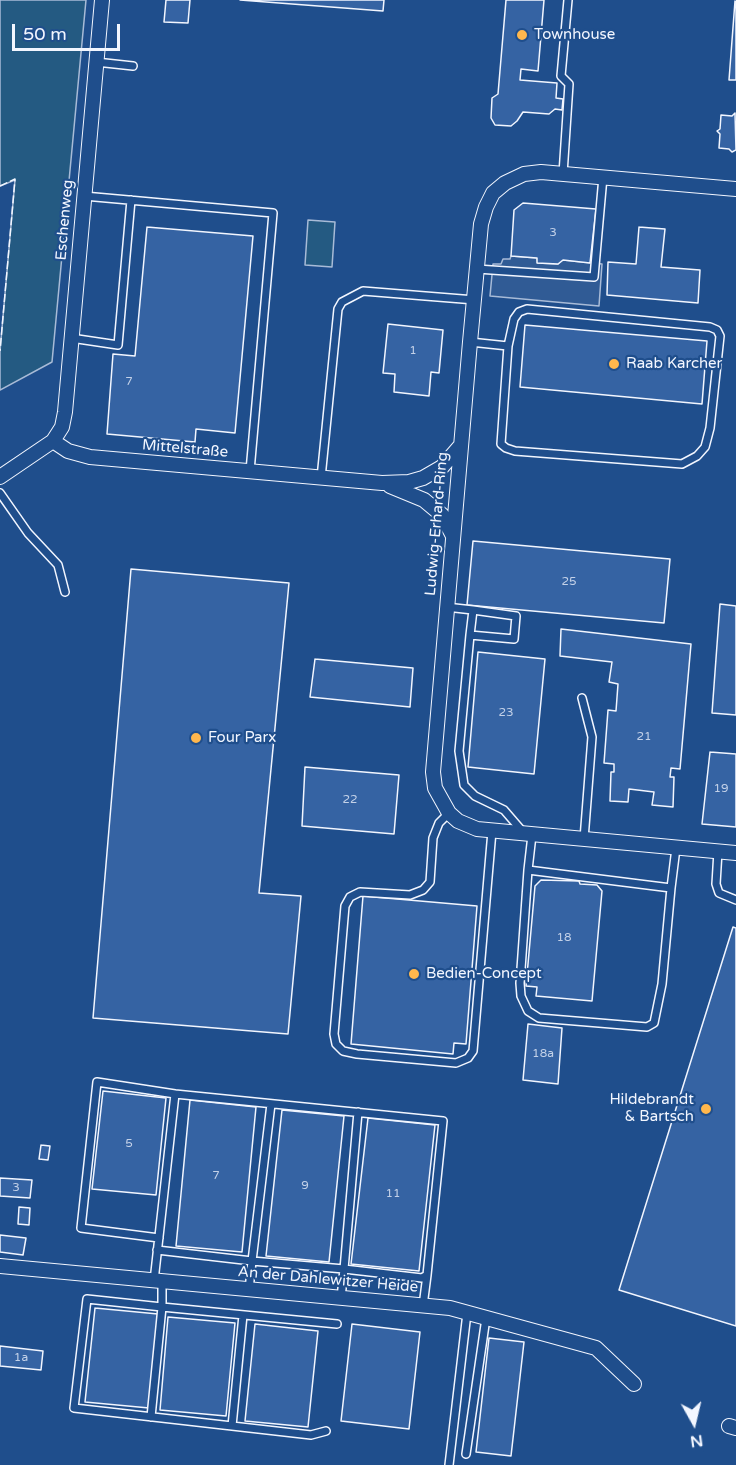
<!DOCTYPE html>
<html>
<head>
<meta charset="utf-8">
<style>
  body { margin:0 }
  #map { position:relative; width:736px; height:1465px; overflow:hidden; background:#1f4e8c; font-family:"Varela Round",sans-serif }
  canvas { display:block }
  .north { position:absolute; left:664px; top:1393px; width:60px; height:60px; -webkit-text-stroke:4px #1f4e8c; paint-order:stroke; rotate:172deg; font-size:16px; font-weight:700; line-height:24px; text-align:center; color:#f2f6ff }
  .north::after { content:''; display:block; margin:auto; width:21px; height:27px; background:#f2f6ff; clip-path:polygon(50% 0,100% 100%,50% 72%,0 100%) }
  .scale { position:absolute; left:12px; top:24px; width:108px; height:27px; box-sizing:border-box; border:3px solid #f2f6ff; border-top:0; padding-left:8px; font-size:18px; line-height:21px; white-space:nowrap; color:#f2f6ff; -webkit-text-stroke:4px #1f4e8c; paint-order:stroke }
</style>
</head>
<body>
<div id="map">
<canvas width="736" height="1465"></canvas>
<div class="north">N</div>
<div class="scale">50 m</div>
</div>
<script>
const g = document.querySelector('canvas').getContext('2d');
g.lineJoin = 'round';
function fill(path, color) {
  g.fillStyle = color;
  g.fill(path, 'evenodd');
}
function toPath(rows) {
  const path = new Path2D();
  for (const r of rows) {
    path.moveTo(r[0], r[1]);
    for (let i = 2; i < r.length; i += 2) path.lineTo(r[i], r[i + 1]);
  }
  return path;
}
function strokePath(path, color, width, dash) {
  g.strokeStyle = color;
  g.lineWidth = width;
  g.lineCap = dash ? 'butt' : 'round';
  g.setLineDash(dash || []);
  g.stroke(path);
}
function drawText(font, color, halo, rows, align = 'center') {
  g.font = font + ' "Varela Round",sans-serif';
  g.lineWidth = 4.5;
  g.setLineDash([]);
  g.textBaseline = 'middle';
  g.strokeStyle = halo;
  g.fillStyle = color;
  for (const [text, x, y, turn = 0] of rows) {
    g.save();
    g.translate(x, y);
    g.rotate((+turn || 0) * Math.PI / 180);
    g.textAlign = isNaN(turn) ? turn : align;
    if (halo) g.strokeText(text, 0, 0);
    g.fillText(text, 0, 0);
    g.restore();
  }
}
const green = toPath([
  [0,0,86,0,52,362,0,390,0,351,15,180,0,186,0,0],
  [308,220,335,222,332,267,305,265,308,220]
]);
fill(green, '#245a82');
strokePath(green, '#a8bbd7', 1.5);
const parking = toPath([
  [511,256,537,258,538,263,558,264,563,260,602,264,599,306,490,296,493,264,501,264,503,259,510,259,511,256]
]);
fill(parking, '#305b95');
strokePath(parking, '#a8bbd7', 1.5);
const building = toPath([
  [166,0,190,0,188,23,164,22,166,0],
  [240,0,384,0,383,11,240,0],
  [506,0,544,0,538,71,521,69,520,80,557,83,556,98,563,99,562,110,555,109,549,114,523,112,517,121,511,126,495,125,491,118,492,98,498,94,506,0],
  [735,1,736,2,736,80,729,80,735,1],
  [735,113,736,150,732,152,729,149,719,148,720,134,717,131,720,129,721,115,732,116,735,113],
  [523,203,596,209,590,263,563,260,558,264,537,263,537,258,511,256,514,210,523,203],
  [147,227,253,236,235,433,196,429,195,442,107,434,113,354,135,356,147,227],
  [639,227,665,229,661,267,700,270,698,303,607,295,608,262,636,264,639,227],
  [388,324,443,330,439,373,431,372,429,396,394,392,395,374,383,373,388,324],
  [525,325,707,341,702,404,520,387,525,325],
  [473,541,670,559,664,623,467,605,473,541],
  [131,569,289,583,259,893,301,896,288,1034,93,1018,131,569],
  [720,604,736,606,736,715,712,713,720,604],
  [561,629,691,644,680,769,671,768,670,777,674,777,673,807,652,805,654,792,629,789,628,802,610,801,611,772,614,772,614,764,604,763,608,710,616,711,618,684,609,682,612,662,560,656,561,629],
  [478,652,545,659,534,774,468,767,478,652],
  [315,659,413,668,410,707,310,697,315,659],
  [710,752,736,754,736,827,702,824,710,752],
  [305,767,399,775,394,834,302,826,305,767],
  [541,880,579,881,580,884,597,885,602,891,592,1001,536,996,537,987,526,986,535,886,541,880],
  [363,896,477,906,466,1044,454,1043,453,1054,351,1044,363,896],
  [733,927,736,928,736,1326,619,1290,733,927],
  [528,1024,562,1028,558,1084,523,1080,528,1024],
  [103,1091,166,1098,156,1195,92,1189,103,1091],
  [190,1100,256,1107,242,1252,176,1246,190,1100],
  [282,1110,344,1116,329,1262,266,1256,282,1110],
  [368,1118,435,1125,419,1271,351,1264,368,1118],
  [41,1145,50,1146,48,1160,39,1159,41,1145],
  [0,1178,32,1180,30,1198,0,1196,0,1178],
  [19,1207,30,1208,29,1225,18,1224,19,1207],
  [0,1235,26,1238,23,1255,0,1252,0,1235],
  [95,1308,158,1314,149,1408,85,1402,95,1308],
  [168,1317,235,1323,226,1416,160,1410,168,1317],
  [255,1324,318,1331,308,1427,245,1421,255,1324],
  [352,1324,420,1332,409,1429,341,1421,352,1324],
  [489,1338,524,1342,511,1456,476,1452,489,1338],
  [0,1346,43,1351,41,1370,0,1366,0,1346]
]);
fill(building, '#3563a3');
strokePath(building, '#f2f6ff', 1.5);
const service = toPath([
  [96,62,133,66],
  [563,174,569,84,561,76,568,0],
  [84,196,273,213,250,471],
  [477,269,594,277,603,177],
  [71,338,118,345,131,200],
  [470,342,508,346,501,444,506,448,515,451,682,464,697,456,705,447,710,428,720,336,717,330,710,327,527,309,519,312,514,319,508,346],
  [321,478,338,309,342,302,363,291,475,300],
  [0,493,28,533,58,565,65,592],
  [446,607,473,610,516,616,514,639,470,635,473,610],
  [470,635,459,751,464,785,475,796,504,810,523,832],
  [582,698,592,737,584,839],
  [449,813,439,823,433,838,430,882,423,890,410,895,360,892,350,897,345,906,334,1034,336,1044,343,1051,357,1054,456,1063,468,1058,473,1051,492,831],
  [532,835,528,870,671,888,676,848],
  [718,851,716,884,719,893,736,900],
  [528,870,520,983,521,996,528,1011,539,1018,647,1027,654,1023,662,984,671,888],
  [159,1238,81,1228,97,1082,175,1094],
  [157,1250,252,1261,271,1104],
  [154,1281,175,1094,443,1121,427,1275,422,1278,344,1269,341,1298],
  [162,1282,162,1307,87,1299,74,1408,311,1435,326,1431],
  [249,1290,252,1261,344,1269,358,1112],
  [423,1306,427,1275],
  [151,1417,162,1307,337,1324],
  [232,1426,243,1315],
  [466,1454,486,1318],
  [449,1465,467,1313]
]);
const minor = toPath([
  [736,189,541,172,524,174,505,183,493,193,486,207,481,224,470,342,433,772,435,788,449,813,458,821,477,829,736,853],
  [53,441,68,451,90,457,382,483,409,482,423,478,442,467,461,445],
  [0,477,53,441,62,427,65,412,102,0],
  [390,486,424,500,442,515,453,536],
  [0,1266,450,1308,596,1348,634,1384],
  [729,1426,736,1428]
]);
strokePath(service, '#f2f6ff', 10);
strokePath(minor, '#f2f6ff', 16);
strokePath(service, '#1f4e8c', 7);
strokePath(minor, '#1f4e8c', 14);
strokePath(toPath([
  [0,186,15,179,0,351]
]), '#f2f6ff', 1.5, [8, 3]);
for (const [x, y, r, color] of [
  [522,35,6,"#ffb74d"],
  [614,364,6,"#ffb74d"],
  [196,738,6,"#ffb74d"],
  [414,974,6,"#ffb74d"],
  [706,1109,6,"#ffb74d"]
]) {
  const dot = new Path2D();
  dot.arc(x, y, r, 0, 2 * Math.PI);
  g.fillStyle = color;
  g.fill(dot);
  strokePath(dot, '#1f4e8c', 2);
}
drawText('12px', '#c3d1e8', null, [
  ["3",553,233],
  ["1",413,351],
  ["7",129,382],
  ["25",569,582],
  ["23",506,713],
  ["21",644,737],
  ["19",721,789],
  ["22",350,800],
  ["18",564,938],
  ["18a",543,1054],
  ["5",129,1144],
  ["7",216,1176],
  ["9",305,1186],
  ["3",16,1188],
  ["11",393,1194],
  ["1a",21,1358]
]);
drawText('15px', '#f2f6ff', '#1f4e8c', [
  ["Townhouse",534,35],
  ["Raab Karcher",626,364],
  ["Four Parx",208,738],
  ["Bedien-Concept",426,974],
  ["Hildebrandt",694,1100,"right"],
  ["& Bartsch",694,1117,"right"]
], 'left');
drawText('15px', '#f2f6ff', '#1f4e8c', [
  ["Eschenweg",65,220,-85],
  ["Mittelstraße",185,449,5],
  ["Ludwig-Erhard-Ring",437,524,-85],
  ["An der Dahlewitzer Heide",328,1280,5]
]);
</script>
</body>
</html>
